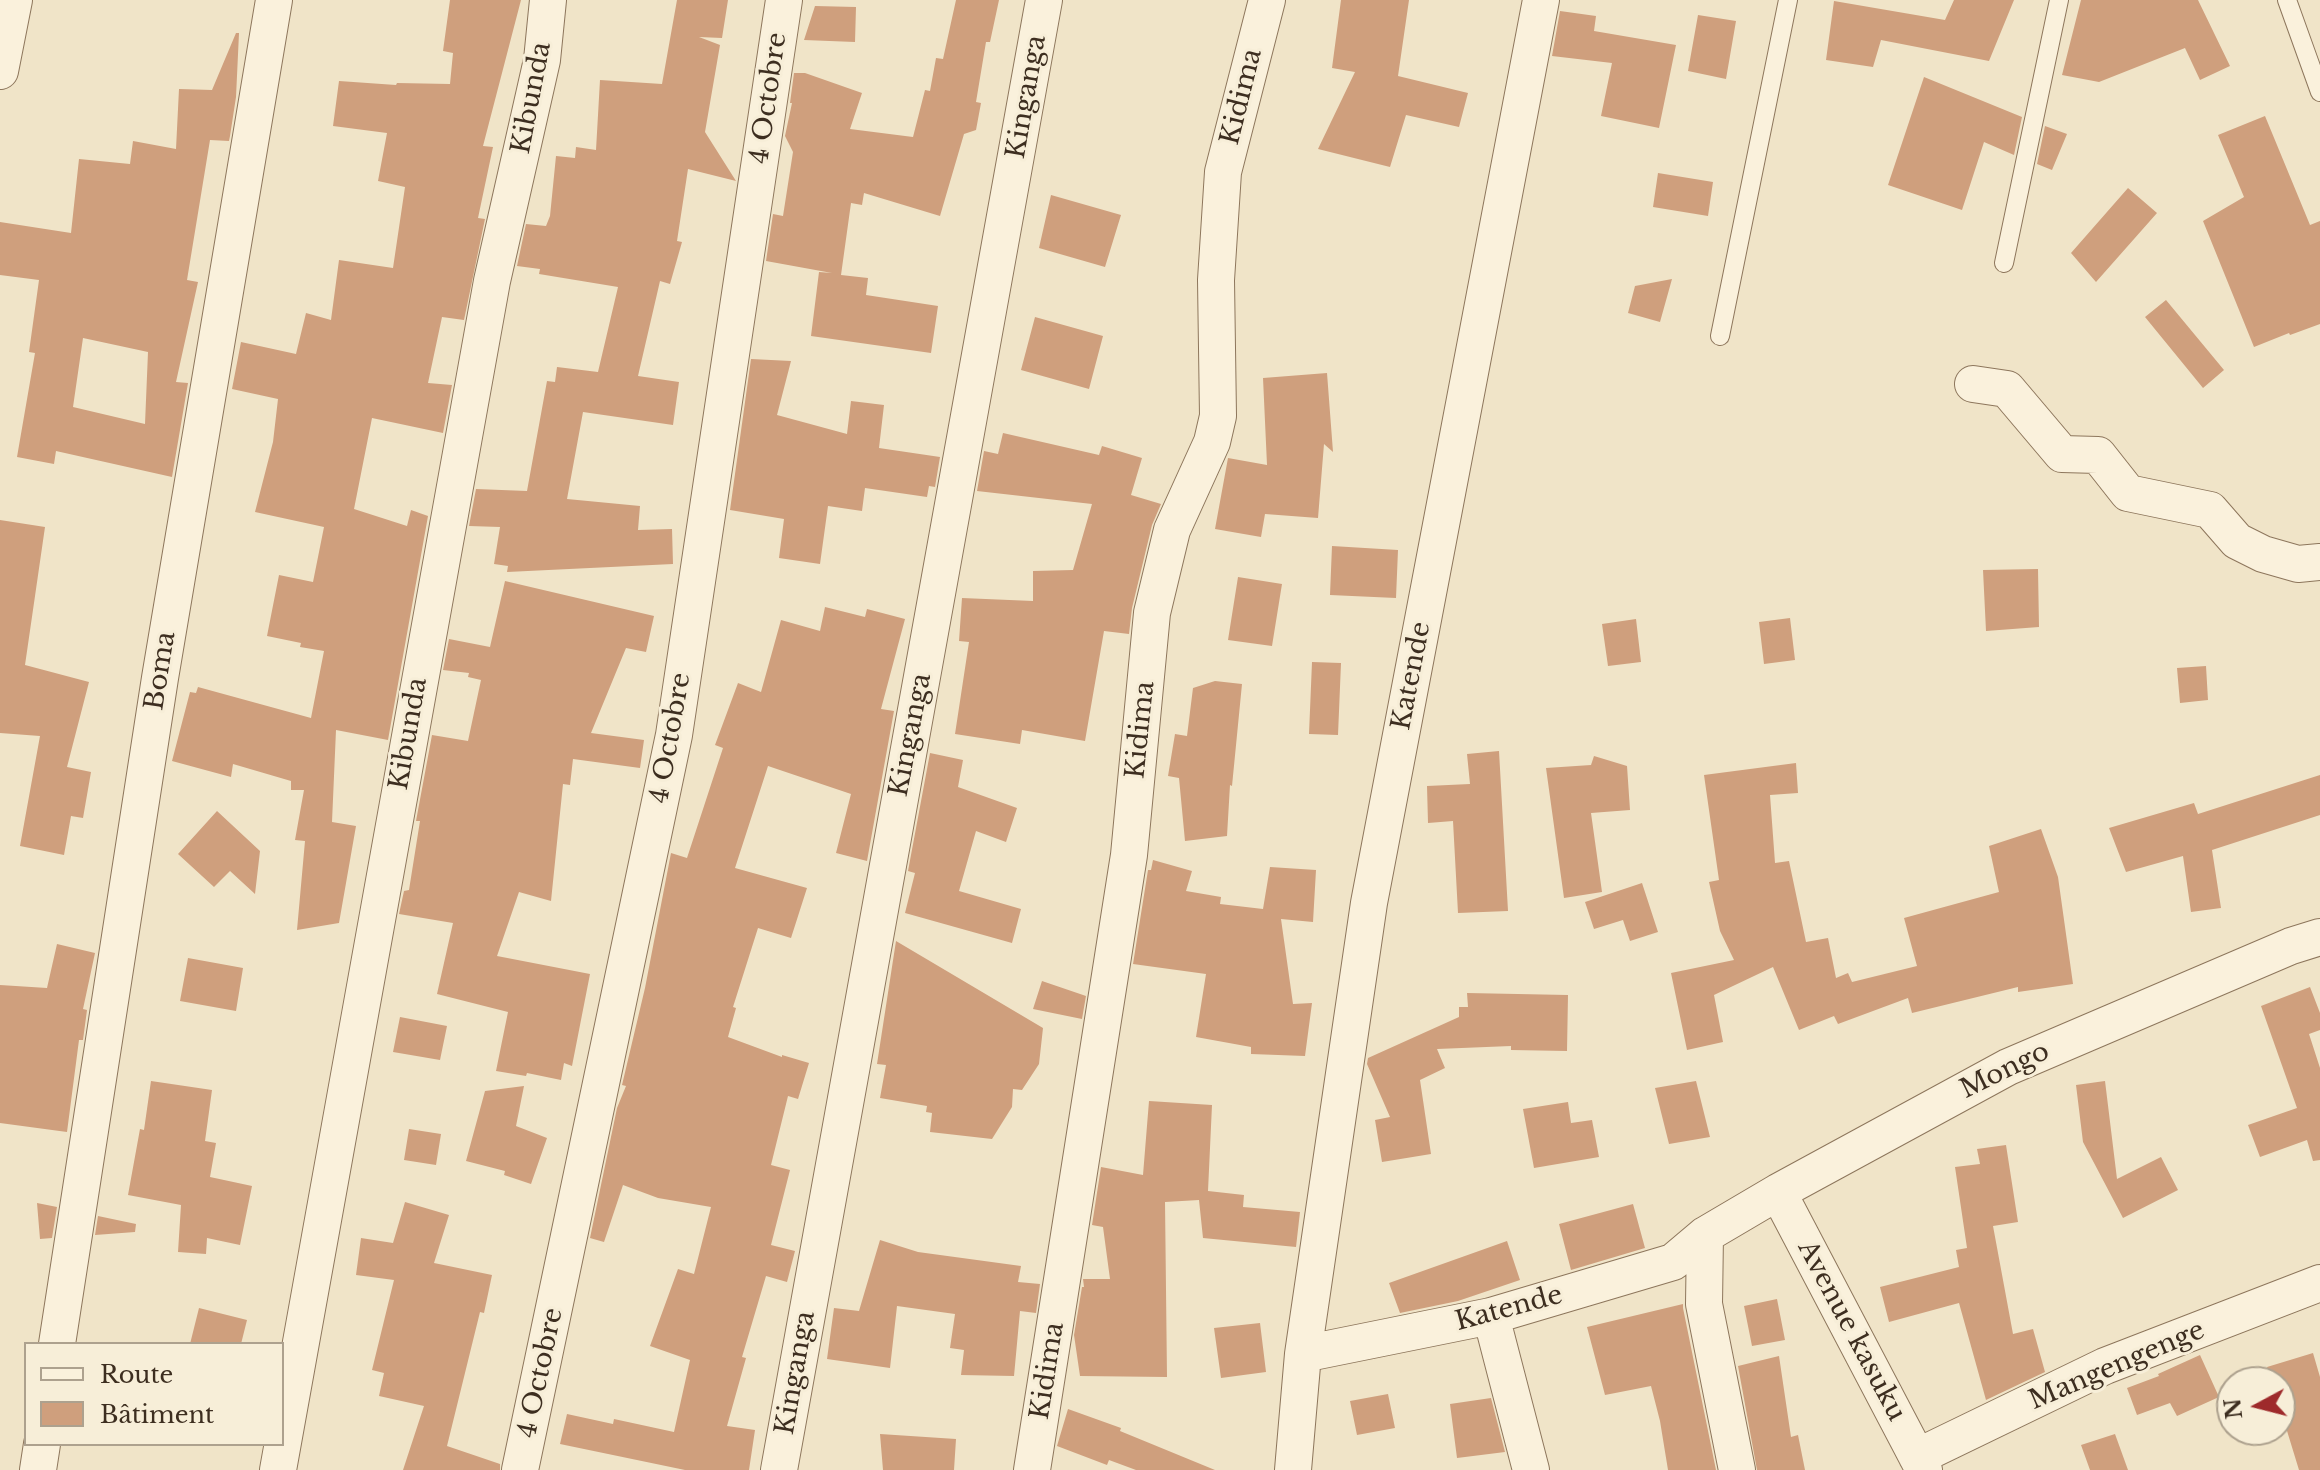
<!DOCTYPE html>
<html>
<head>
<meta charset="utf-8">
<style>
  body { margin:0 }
  #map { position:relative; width:2320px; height:1470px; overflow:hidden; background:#f0e4c8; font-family:"Libre Baskerville",serif }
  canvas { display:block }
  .legend { position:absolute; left:24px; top:1342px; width:260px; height:104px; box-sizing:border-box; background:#f7eed8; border:2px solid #ada18e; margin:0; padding:10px 14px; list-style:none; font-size:24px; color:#3d2e20 }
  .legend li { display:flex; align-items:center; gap:16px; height:40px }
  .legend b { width:40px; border:2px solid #ada18e }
  .north { position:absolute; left:2216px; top:1366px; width:80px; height:80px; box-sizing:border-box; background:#f7eed8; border:2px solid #ada18e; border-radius:50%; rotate:263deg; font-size:22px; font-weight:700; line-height:32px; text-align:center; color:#3d2e20 }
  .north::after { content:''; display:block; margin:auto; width:28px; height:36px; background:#9e2a2b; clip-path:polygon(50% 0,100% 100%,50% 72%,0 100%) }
</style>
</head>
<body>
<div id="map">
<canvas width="2320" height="1470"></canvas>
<ul class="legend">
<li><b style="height:10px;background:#faf1dc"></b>Route</li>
<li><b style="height:22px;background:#cf9f7d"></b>Bâtiment</li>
</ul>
<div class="north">N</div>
</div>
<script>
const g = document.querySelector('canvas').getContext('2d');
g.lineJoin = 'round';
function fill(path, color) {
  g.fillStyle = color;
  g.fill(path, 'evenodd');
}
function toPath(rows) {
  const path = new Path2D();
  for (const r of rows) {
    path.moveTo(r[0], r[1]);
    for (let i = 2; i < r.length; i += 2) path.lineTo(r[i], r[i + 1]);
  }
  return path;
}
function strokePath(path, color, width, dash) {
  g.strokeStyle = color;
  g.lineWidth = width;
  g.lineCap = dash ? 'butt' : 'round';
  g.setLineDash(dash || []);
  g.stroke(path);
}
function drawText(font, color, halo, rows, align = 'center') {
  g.font = font + ' "Libre Baskerville",serif';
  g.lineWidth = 6;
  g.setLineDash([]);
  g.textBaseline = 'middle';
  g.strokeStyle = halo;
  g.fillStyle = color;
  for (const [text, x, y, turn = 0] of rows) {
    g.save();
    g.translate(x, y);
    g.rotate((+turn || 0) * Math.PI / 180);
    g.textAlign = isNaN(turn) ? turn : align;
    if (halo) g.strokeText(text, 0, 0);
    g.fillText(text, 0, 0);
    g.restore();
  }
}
fill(toPath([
  [450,0,521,0,483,146,493,147,478,218,485,219,464,320,442,317,428,383,452,385,443,433,372,418,354,509,407,526,411,510,428,516,388,740,336,730,332,822,356,826,339,923,297,930,305,841,295,840,304,790,291,790,291,781,233,764,231,777,172,761,190,692,196,693,198,687,311,718,324,651,300,647,301,643,267,636,279,575,313,582,324,527,255,512,273,442,278,399,232,389,241,342,296,354,306,313,331,320,339,260,393,268,405,187,378,181,387,133,333,126,339,81,396,85,397,83,450,84,453,53,443,51],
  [677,0,728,0,722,38,699,37,720,45,705,132,736,181,688,169,677,241,682,242,670,284,660,281,638,376,679,382,673,425,583,412,567,499,640,506,638,530,672,529,673,564,507,572,508,566,494,564,500,527,469,526,476,489,527,491,547,381,555,382,557,367,598,372,618,287,539,274,540,269,517,266,526,224,546,226,550,216,556,156,575,158,576,147,596,150,600,80,662,84],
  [956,0,999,0,990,42,986,42,976,102,981,103,976,130,964,134,940,216,864,193,862,205,851,203,841,275,868,278,866,295,938,306,931,353,811,336,819,272,832,273,766,261,773,214,783,216,793,152,785,136,792,103,790,103,794,73,805,73,862,93,850,129,913,137,925,90,930,91,936,58,943,59],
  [1341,0,1409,0,1398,76,1468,93,1459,127,1406,115,1390,167,1318,149,1355,72,1332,68],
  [1954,0,2014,0,1989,61,1881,40,1873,67,1826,60,1834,1,1945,20],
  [2081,0,2198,0,2230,66,2200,80,2185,48,2099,82,2062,75],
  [815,6,856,7,855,42,804,40],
  [1560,11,1596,16,1594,31,1676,45,1659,128,1601,116,1612,63,1552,56],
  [1698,15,1736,21,1726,79,1688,71],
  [236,33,239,33,236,97,230,136,229,141,210,140,187,280,198,282,176,382,188,383,172,477,56,451,54,464,17,457,35,353,29,352,39,280,0,275,0,222,71,233,79,159,130,164,133,141,176,149,179,89,212,90],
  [83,338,148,352,145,424,73,407],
  [1924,77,2022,117,2014,155,1984,142,1962,210,1888,185],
  [2265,116,2310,225,2320,221,2320,324,2290,335,2289,333,2254,347,2203,221,2244,197,2218,135],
  [2045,126,2067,134,2052,170,2037,164],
  [1658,173,1713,182,1708,216,1653,207],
  [2128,188,2157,213,2096,282,2071,253],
  [1051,195,1121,215,1105,267,1039,248],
  [1672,279,1660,322,1628,313,1635,286],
  [2166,300,2224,370,2203,388,2145,317],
  [1035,317,1103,336,1089,389,1021,370],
  [751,359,791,361,777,415,847,434,851,401,884,405,879,448,940,457,935,487,929,486,927,497,865,488,862,511,828,506,820,564,779,558,784,519,730,510],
  [1327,373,1333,452,1324,444,1318,518,1265,514,1261,537,1215,529,1228,458,1267,465,1263,378],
  [1003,433,1099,455,1102,446,1142,458,1131,495,1161,504,1152,525,1132,608,1129,634,1104,631,1085,741,1022,730,1020,744,955,734,969,642,959,641,962,598,1033,601,1033,571,1073,570,1092,504,977,491,984,451,998,454],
  [0,520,45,527,25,665,89,682,67,767,91,772,83,818,71,816,64,855,20,846,40,736,0,733],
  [1332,546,1398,550,1396,598,1330,595],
  [2038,569,2039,627,1986,631,1983,570],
  [1238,577,1282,584,1272,646,1228,640],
  [505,581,654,616,646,652,626,648,591,733,644,740,640,768,573,759,570,785,563,784,551,901,519,892,497,956,590,974,572,1066,564,1063,561,1080,527,1073,526,1076,496,1071,508,1012,437,994,453,923,399,914,404,891,409,890,420,821,416,821,432,735,468,741,481,680,468,677,469,673,443,670,449,639,490,647],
  [825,607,865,617,867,609,905,619,881,709,894,711,867,861,836,853,851,794,768,766,735,868,807,888,791,938,758,928,733,1007,736,1008,728,1037,782,1057,782,1055,809,1063,798,1099,788,1096,771,1165,790,1170,771,1245,795,1251,787,1282,766,1276,742,1357,746,1358,727,1426,755,1430,749,1470,685,1470,560,1444,567,1414,613,1424,614,1419,674,1432,690,1360,650,1346,678,1269,694,1274,711,1207,658,1198,623,1185,604,1242,590,1238,617,1108,626,1086,622,1085,645,988,671,853,687,858,723,748,715,745,738,683,761,692,781,620,820,631],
  [1790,618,1795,660,1764,664,1759,622],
  [1636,619,1641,662,1608,666,1602,624],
  [1312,662,1341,663,1338,735,1309,734],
  [2206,666,2208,700,2180,703,2177,668],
  [1215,681,1242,684,1232,786,1230,785,1227,836,1185,841,1179,778,1168,776,1175,734,1187,736,1193,688],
  [1499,751,1508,911,1458,913,1453,821,1428,823,1427,786,1470,784,1467,754],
  [930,753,963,760,958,787,1017,808,1006,842,976,831,959,891,1021,909,1012,943,905,913,915,873,908,871],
  [1594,756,1627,766,1630,810,1591,813,1602,892,1564,898,1546,768,1591,765],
  [1796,763,1798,793,1770,795,1775,863,1789,861,1806,942,1828,938,1836,978,1848,973,1852,982,1917,966,1904,918,1999,892,1989,846,2041,829,2058,877,2073,984,2018,992,2018,987,1912,1013,1908,998,1838,1024,1834,1016,1799,1030,1773,967,1714,995,1723,1042,1687,1050,1671,973,1734,960,1720,931,1709,882,1719,880,1704,775],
  [2320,775,2320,815,2212,850,2221,908,2191,912,2183,856,2126,872,2109,828,2194,803,2198,814],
  [217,811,260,851,255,894,230,871,214,887,178,854],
  [1153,860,1192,871,1186,891,1221,897,1220,904,1263,909,1270,867,1316,870,1313,922,1281,919,1293,1004,1312,1003,1305,1056,1251,1054,1251,1047,1196,1037,1206,974,1133,964,1148,870,1151,870],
  [1642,883,1658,932,1630,941,1623,920,1594,929,1585,902],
  [896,941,1043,1028,1039,1064,1022,1090,1013,1089,1012,1107,992,1139,930,1132,932,1113,926,1112,927,1106,880,1098,886,1065,877,1064],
  [57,944,95,953,83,1009,87,1010,83,1040,79,1040,67,1132,0,1123,0,985,47,988],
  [188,958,243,968,236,1011,180,1001],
  [1042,981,1086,996,1082,1019,1033,1009],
  [2310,987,2320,1013,2320,1030,2309,1034,2320,1068,2320,1160,2313,1161,2307,1140,2260,1157,2248,1125,2297,1108,2261,1006],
  [1467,993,1568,995,1567,1051,1511,1050,1511,1046,1437,1049,1445,1068,1420,1080,1431,1154,1382,1162,1375,1120,1390,1117,1367,1064,1368,1058,1459,1017,1459,1007,1468,1007],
  [400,1017,447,1026,440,1060,393,1052],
  [151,1081,212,1090,205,1141,216,1143,210,1177,252,1186,240,1245,207,1238,206,1254,178,1252,181,1205,128,1195,140,1129,144,1130],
  [1696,1081,1710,1137,1669,1144,1655,1088],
  [2105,1081,2117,1179,2161,1157,2178,1190,2123,1218,2083,1142,2076,1085],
  [524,1086,516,1126,547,1138,531,1184,504,1175,505,1171,466,1161,485,1091],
  [1149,1101,1212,1105,1208,1191,1244,1195,1243,1207,1300,1212,1296,1247,1203,1238,1199,1200,1165,1202,1167,1377,1080,1376,1074,1335,1082,1287,1084,1287,1083,1279,1110,1279,1103,1227,1092,1225,1101,1167,1143,1175],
  [1568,1102,1571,1123,1592,1120,1599,1157,1534,1168,1523,1109],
  [409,1129,441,1134,436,1165,404,1160],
  [2006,1145,2018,1222,1993,1226,2013,1334,2033,1329,2045,1372,1986,1400,1959,1303,1889,1322,1880,1287,1959,1267,1956,1250,1967,1248,1955,1167,1980,1164,1977,1149],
  [405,1202,449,1215,434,1263,492,1275,484,1313,480,1312,447,1446,500,1464,500,1470,403,1470,424,1406,379,1396,384,1373,372,1370,394,1280,356,1275,361,1238,393,1243],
  [37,1203,57,1207,52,1238,40,1239],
  [1633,1204,1645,1248,1571,1270,1559,1224],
  [98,1216,136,1224,135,1232,95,1235],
  [880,1240,918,1252,1021,1266,1018,1282,1040,1284,1036,1313,1020,1311,1014,1376,961,1375,964,1350,950,1348,955,1314,897,1306,890,1368,827,1359,834,1308,859,1311],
  [1507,1241,1520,1280,1458,1301,1400,1313,1389,1283],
  [1777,1299,1785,1340,1752,1346,1744,1306],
  [1683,1304,1683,1308,1716,1470,1668,1470,1660,1421,1651,1386,1605,1395,1587,1327],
  [199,1308,247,1320,241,1344,190,1344],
  [1260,1323,1266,1372,1221,1378,1214,1328],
  [2313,1353,2320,1377,2320,1470,2299,1470,2280,1408,2280,1382,2272,1382,2267,1367],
  [2200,1355,2219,1397,2177,1416,2170,1403,2137,1415,2127,1388,2159,1376,2158,1374],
  [1779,1356,1791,1437,1798,1435,1805,1470,1757,1470,1738,1366],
  [1388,1394,1395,1428,1357,1435,1350,1401],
  [1491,1398,1505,1452,1457,1458,1450,1404],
  [1068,1409,1121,1428,1120,1431,1215,1470,1136,1470,1109,1460,1107,1465,1057,1446],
  [880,1434,956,1439,954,1470,883,1470],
  [2115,1434,2128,1470,2090,1470,2081,1445]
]), '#cf9f7d');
const lane = toPath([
  [2287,0,2320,92],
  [2004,263,2059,0],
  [1720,336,1788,0]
]);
const street = toPath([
  [0,71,14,0],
  [1973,384,2007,389,2062,454,2098,455,2128,493,2210,510,2237,541,2263,554,2298,564,2320,562],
  [1778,1192,1924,1470],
  [1705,1235,1704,1304,1737,1470],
  [1491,1316,1531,1470],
  [57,1344,160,678,274,0],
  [1303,1354,1491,1316,1673,1262,1705,1235,1778,1192,2008,1067,2291,946,2320,937],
  [1917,1457,2105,1366,2320,1283],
  [38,1470,42,1444],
  [278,1470,492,281,542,60,548,0],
  [520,1470,674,735,784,0],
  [779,1470,1044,0],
  [1032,1470,1129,855,1152,613,1172,530,1212,442,1218,416,1216,280,1223,172,1267,0],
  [1293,1470,1303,1354,1369,903,1541,0]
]);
strokePath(lane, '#8d765c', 20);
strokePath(street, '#8d765c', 38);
strokePath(lane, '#faf1dc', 18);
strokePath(street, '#faf1dc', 36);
drawText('26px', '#3d2e20', '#f7eed8', [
  ["Kinganga",1027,97,-80],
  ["Kidima",1242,97,-76],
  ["Kibunda",532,98,-79],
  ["4 Octobre",769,98,-82],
  ["Boma",161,671,-81],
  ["Katende",1412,676,-79],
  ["Kidima",1141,730,-84],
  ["Kibunda",409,734,-80],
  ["Kinganga",911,735,-79],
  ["4 Octobre",671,738,-80],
  ["Mongo",2005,1071,-26],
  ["Katende",1509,1309,-15],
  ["Avenue kasuku",1851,1331,62],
  ["Mangengenge",2117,1366,-23],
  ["Kidima",1048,1371,-81],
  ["4 Octobre",541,1373,-78],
  ["Kinganga",796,1373,-80]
]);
</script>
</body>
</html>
